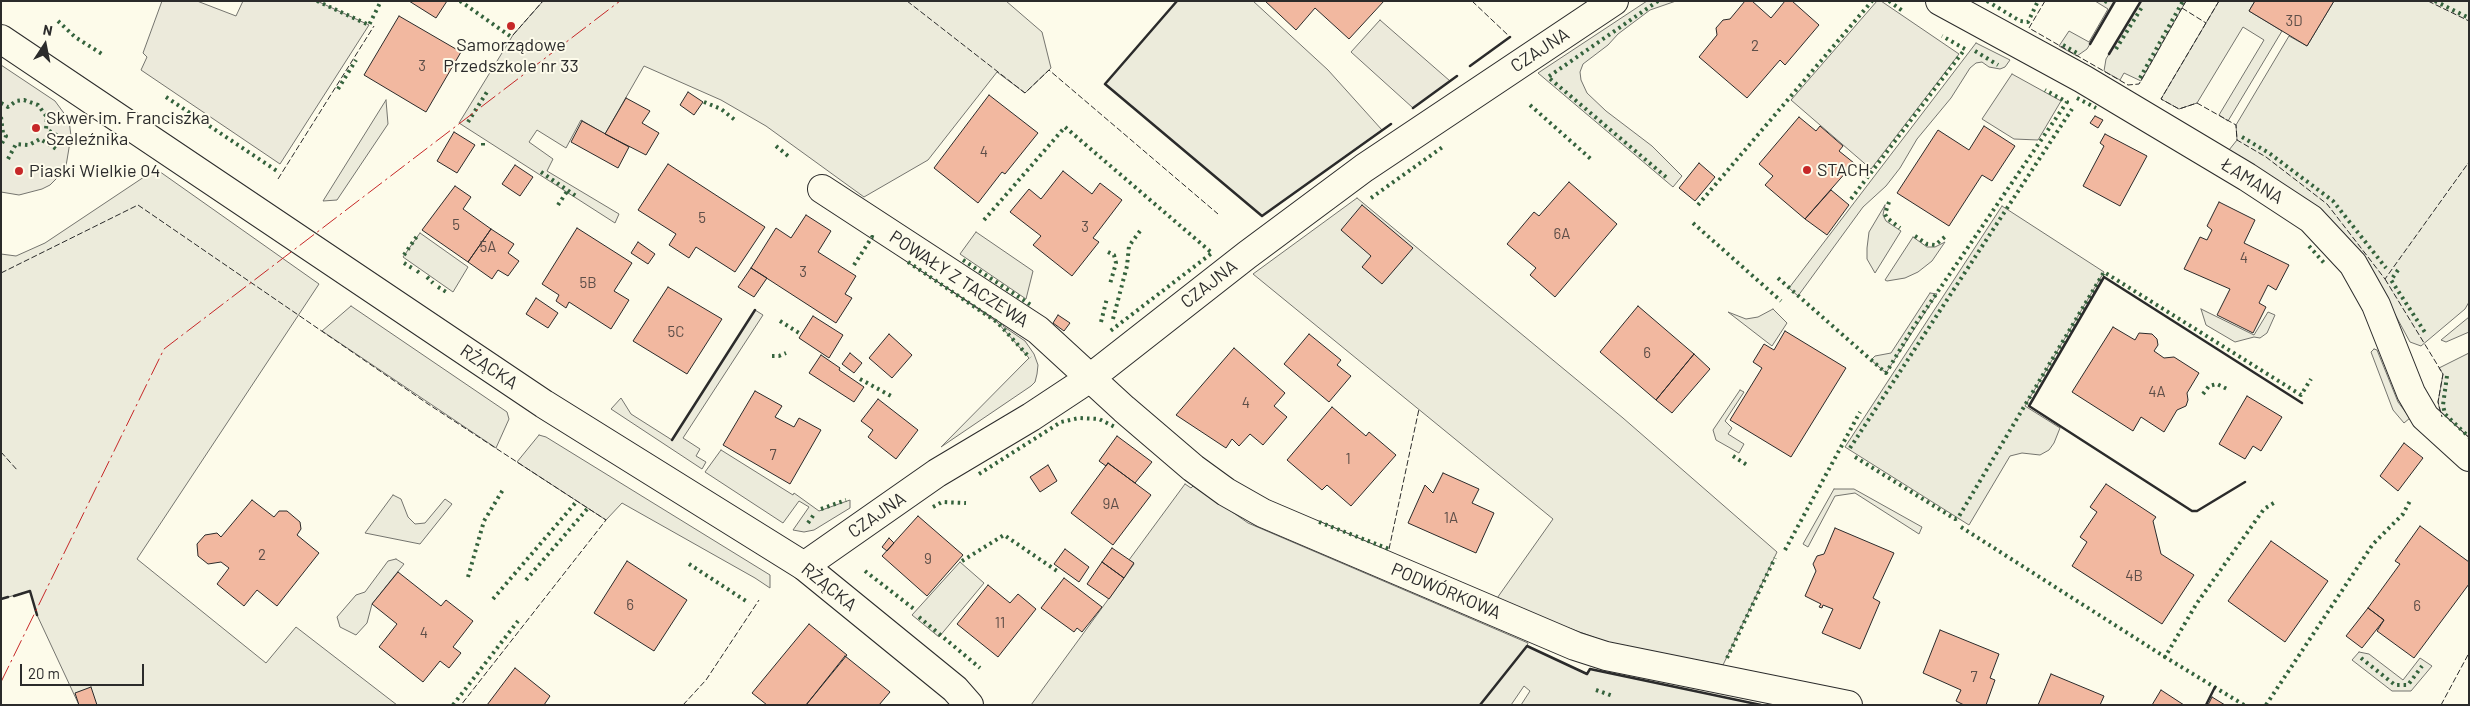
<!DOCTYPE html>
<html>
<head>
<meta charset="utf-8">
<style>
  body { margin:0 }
  #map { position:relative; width:2470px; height:706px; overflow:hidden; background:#fdfbea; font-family:Barlow,sans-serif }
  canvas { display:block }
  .frame { position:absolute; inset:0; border:2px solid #2b2b2b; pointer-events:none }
  .north { position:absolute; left:20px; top:20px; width:50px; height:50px; -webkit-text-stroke:4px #fdfbea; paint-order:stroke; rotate:11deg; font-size:14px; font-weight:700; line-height:20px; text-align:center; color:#2b2b2b }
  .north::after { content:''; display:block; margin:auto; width:18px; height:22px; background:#2b2b2b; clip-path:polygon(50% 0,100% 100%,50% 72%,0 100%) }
  .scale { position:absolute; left:20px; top:664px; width:124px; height:22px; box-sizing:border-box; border:2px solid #2b2b2b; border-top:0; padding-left:6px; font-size:15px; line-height:18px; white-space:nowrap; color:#2b2b2b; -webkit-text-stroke:4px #fdfbea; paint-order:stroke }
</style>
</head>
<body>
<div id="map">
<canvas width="2470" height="706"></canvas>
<div class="frame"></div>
<div class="north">N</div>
<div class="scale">20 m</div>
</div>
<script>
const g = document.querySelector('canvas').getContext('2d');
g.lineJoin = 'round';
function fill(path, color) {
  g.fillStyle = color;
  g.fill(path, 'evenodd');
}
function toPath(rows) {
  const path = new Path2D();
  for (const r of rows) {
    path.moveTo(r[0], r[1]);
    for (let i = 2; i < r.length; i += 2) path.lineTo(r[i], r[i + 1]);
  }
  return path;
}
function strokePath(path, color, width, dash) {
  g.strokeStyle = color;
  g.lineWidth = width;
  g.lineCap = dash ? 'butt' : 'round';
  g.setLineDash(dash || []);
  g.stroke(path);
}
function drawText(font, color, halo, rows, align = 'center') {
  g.font = font + ' Barlow,sans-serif';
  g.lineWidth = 4;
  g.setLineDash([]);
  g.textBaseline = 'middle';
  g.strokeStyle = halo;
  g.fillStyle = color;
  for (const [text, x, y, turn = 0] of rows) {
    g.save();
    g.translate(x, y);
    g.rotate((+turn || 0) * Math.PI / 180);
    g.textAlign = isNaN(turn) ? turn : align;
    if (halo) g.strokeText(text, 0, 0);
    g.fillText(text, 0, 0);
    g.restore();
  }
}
const green = toPath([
  [543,1,1006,1,1042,32,1051,68,1025,93,997,72,928,160,864,197,766,126,721,100,644,66,605,134,581,120,566,148,537,130,529,142,553,159,547,171,619,214,615,223,459,123,513,35,543,1],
  [1177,1,1253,1,1328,70,1382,130,1262,216,1105,84,1177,1],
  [1647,1,1676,1,1650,10,1618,34,1608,45,1583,64,1580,72,1581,80,1587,93,1606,111,1652,146,1682,176,1673,187,1538,73,1647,1],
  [2095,1,2115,1,2087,49,2077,56,2059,46,2069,31,2089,42,2108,9,2095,1],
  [2141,1,2186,1,2141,81,2124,73,2120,80,2104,71,2106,59,2141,1],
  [2219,1,2255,1,2249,11,2282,31,2228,121,2219,115,2264,40,2243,27,2197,103,2179,109,2161,99,2219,1],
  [2334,1,2469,1,2469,302,2465,309,2421,346,2410,342,2378,283,2260,170,2229,150,2237,140,2236,125,2289,36,2307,46,2334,1],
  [1976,43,2010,60,2005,67,2000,69,1989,67,1982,62,1976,63,1970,68,1951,98,1917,139,1900,168,1886,186,1863,207,1798,296,1789,288,1976,43],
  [386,100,388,124,337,200,323,201,386,100],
  [156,169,319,284,137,559,266,663,296,627,397,705,79,705,37,615,30,591,1,599,1,254,16,256,45,243,156,169],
  [1357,198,1623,418,1777,552,1723,665,1615,645,1495,601,1553,519,1253,274,1357,198],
  [1885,205,1883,215,1886,221,1901,231,1875,273,1867,259,1867,248,1869,232,1885,205],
  [2002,206,2104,272,2025,406,2060,428,2054,443,2049,450,2040,455,2022,453,2010,456,1969,525,1845,447,2002,206],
  [976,232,1033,271,1026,299,960,254,976,232],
  [420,233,468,267,453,292,403,257,420,233],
  [869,235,1006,321,1003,326,1025,341,1034,354,1038,365,1037,374,1035,382,1031,386,941,447,1029,358,997,322,869,235],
  [1913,237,1927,247,1935,247,1945,242,1932,261,1918,272,1905,278,1887,281,1885,280,1913,237],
  [1930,293,1937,294,1886,373,1871,360,1875,356,1891,353,1930,293],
  [351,306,507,412,509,419,496,448,322,331,351,306],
  [1773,309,1787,323,1772,346,1728,312,1746,319,1758,317,1773,309],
  [2201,309,2254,335,2268,312,2275,315,2267,333,2260,338,2254,337,2235,342,2206,325,2201,309],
  [755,310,763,315,683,438,700,449,696,456,706,462,702,469,611,409,621,398,631,414,672,440,755,310],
  [2469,317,2469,332,2446,342,2441,340,2469,317],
  [2374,349,2377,350,2398,402,2410,418,2404,423,2393,410,2371,352,2374,349],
  [2469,353,2469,443,2441,416,2438,402,2443,374,2439,368,2469,353],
  [1740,390,1744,392,1725,421,1732,428,1728,434,1744,444,1739,453,1716,440,1713,430,1740,390],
  [539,435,546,437,770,575,770,588,755,578,622,503,606,520,517,462,539,435],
  [721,450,793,495,794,493,819,511,850,500,850,508,814,530,804,532,793,530,809,507,799,501,783,523,705,472,721,450],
  [1185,484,1191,488,1194,485,1248,523,1528,643,1527,646,1586,674,1590,669,1761,705,1521,705,1530,691,1524,686,1511,705,1031,705,1134,564,1129,560,1185,484],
  [1834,489,1854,489,1922,527,1919,534,1855,493,1835,496,1808,547,1803,544,1834,489],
  [393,495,401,499,408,517,415,524,425,523,445,499,452,504,420,544,365,533,393,495],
  [396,559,404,564,372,604,367,623,356,635,340,627,337,617,356,595,365,592,388,561,396,559],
  [960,562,984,583,939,637,912,615,960,562],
  [2359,652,2369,654,2403,680,2420,658,2432,666,2411,691,2392,691,2352,660,2359,652]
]);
fill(green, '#ecebdb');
strokePath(green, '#74746e', 1);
const parking = toPath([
  [162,1,197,1,236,16,243,1,317,1,369,25,280,164,141,70,147,57,143,53,162,1],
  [1877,1,1881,1,1959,54,1871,169,1791,100,1877,1],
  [1380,20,1450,81,1413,108,1351,52,1380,20],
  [1,65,55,101,69,120,71,136,66,166,59,176,50,185,42,189,19,195,1,192,1,65],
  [2012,74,2061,101,2038,140,2014,139,1982,119,2012,74]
]);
fill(parking, '#eceadb');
strokePath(parking, '#74746e', 1);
const building = toPath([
  [409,1,447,1,436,18,409,1],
  [1265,1,1384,1,1349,39,1315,8,1296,30,1265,1],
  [1745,1,1752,1,1771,18,1785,1,1792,1,1819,25,1785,65,1780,60,1747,98,1699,57,1717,35,1716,28,1723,20,1730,19,1745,1],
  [2255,1,2334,1,2307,46,2249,11,2255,1],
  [399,16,461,52,426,112,364,75,399,16],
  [688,92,703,102,694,115,680,105,688,92],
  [989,95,1038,133,1005,174,1002,172,978,203,934,168,989,95],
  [626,98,650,111,642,123,659,133,646,155,605,134,626,98],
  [2095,116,2103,120,2098,128,2090,123,2095,116],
  [1799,117,1816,131,1820,126,1843,146,1839,151,1854,163,1805,219,1765,185,1773,176,1759,164,1799,117],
  [582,121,629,147,618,168,571,142,582,121],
  [1984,126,2015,146,1992,181,1982,175,1949,226,1897,193,1938,130,1969,150,1984,126],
  [454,132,475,145,457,173,437,161,454,132],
  [2105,134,2147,156,2120,206,2083,186,2104,146,2100,143,2105,134],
  [1699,163,1715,177,1695,201,1679,188,1699,163],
  [668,164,765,227,735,272,696,247,689,258,669,245,676,234,638,210,668,164],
  [515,165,533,177,520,196,502,184,515,165],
  [1063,171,1092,194,1100,183,1122,200,1093,238,1099,242,1072,276,1033,245,1041,236,1010,212,1029,189,1041,199,1063,171],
  [1569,182,1617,224,1555,297,1530,275,1536,268,1507,244,1534,212,1539,216,1569,182],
  [455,186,471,197,463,209,491,229,468,262,422,230,455,186],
  [1831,190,1849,205,1827,235,1805,219,1831,190],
  [2219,202,2255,220,2244,243,2289,265,2276,290,2268,285,2259,303,2266,307,2253,333,2217,315,2230,289,2184,269,2200,237,2207,240,2212,230,2207,226,2219,202],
  [1362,205,1413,248,1382,284,1362,267,1371,256,1341,230,1362,205],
  [806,215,831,231,818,252,856,276,845,294,852,298,836,323,751,268,776,228,791,238,806,215],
  [577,228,632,263,614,291,629,300,611,329,569,302,566,308,556,301,559,295,542,284,577,228],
  [491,229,514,244,508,253,519,261,508,276,498,270,492,279,468,262,491,229],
  [638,242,655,254,648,264,631,253,638,242],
  [751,268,767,278,754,297,738,287,751,268],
  [668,287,722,319,687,374,633,341,668,287],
  [536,298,558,313,548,328,526,314,536,298],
  [1638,306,1694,354,1656,400,1600,352,1638,306],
  [1058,315,1070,323,1064,331,1053,323,1058,315],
  [813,316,843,335,829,358,799,338,813,316],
  [2113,327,2135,340,2139,333,2152,334,2157,339,2158,345,2154,351,2164,358,2174,357,2199,373,2187,393,2188,400,2186,406,2177,410,2164,432,2141,417,2133,431,2072,392,2113,327],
  [1785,331,1846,368,1791,457,1730,420,1762,368,1753,362,1764,344,1774,350,1785,331],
  [889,334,912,355,892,378,869,358,889,334],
  [1309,334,1341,360,1337,365,1351,376,1329,402,1284,364,1309,334],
  [1234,348,1285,393,1274,406,1287,417,1263,445,1250,434,1239,446,1232,439,1226,448,1176,415,1234,348],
  [850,353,862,363,854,373,842,364,850,353],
  [1694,354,1710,369,1672,413,1656,400,1694,354],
  [821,355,840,368,839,370,864,387,854,402,809,373,821,355],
  [755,391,782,406,775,417,794,427,799,418,821,430,790,484,723,445,755,391],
  [2247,396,2282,417,2261,451,2253,446,2245,459,2219,444,2247,396],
  [878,399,918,430,896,459,868,437,873,430,861,421,878,399],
  [1332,407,1366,436,1369,432,1396,455,1351,506,1327,485,1322,490,1287,460,1332,407],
  [1117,436,1152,462,1135,483,1108,463,1106,466,1099,461,1117,436],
  [2404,443,2423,458,2398,491,2380,476,2404,443],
  [1108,463,1151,495,1113,545,1071,513,1108,463],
  [1048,465,1057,481,1040,492,1030,477,1048,465],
  [1443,473,1479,489,1472,503,1494,513,1476,553,1408,523,1425,485,1433,493,1443,473],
  [2106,484,2156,517,2153,521,2161,554,2194,575,2162,624,2072,566,2087,542,2080,537,2097,512,2090,507,2106,484],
  [252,500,274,517,279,511,287,511,300,522,301,529,297,535,319,553,277,606,257,590,244,606,217,584,229,568,221,562,208,564,198,556,197,544,205,535,217,533,221,537,252,500],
  [918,516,963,555,927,596,882,556,918,516],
  [2420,526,2469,562,2469,584,2414,658,2377,631,2384,620,2368,608,2400,564,2395,561,2420,526],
  [1835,528,1894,553,1873,598,1880,602,1860,649,1822,633,1833,609,1823,605,1822,608,1819,607,1821,604,1805,596,1816,571,1813,564,1817,556,1824,554,1835,528],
  [889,538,894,543,887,551,882,547,889,538],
  [2271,541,2328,581,2285,642,2228,601,2271,541],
  [1112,548,1134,563,1124,578,1102,562,1112,548],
  [1065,549,1089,567,1079,582,1054,564,1065,549],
  [627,561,687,600,654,651,594,613,627,561],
  [1102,562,1124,578,1109,599,1087,584,1102,562],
  [398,572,441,606,446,600,473,621,453,647,461,653,449,668,440,661,423,682,379,647,397,624,372,604,398,572],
  [1064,578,1102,607,1082,632,1077,628,1074,632,1041,608,1064,578],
  [988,585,1010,603,1018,594,1036,609,998,657,957,624,988,585],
  [2368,608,2384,620,2362,648,2346,636,2368,608],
  [809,624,847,655,806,705,767,705,752,693,809,624],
  [1940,630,1999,654,1990,678,1995,680,1986,705,1964,705,1956,701,1961,690,1923,673,1940,630],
  [845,656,890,692,879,705,806,705,845,656],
  [515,668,550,696,544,705,487,705,515,668],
  [2051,674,2104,696,2100,705,2038,705,2051,674],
  [91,687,97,705,79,705,75,693,91,687],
  [2161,690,2184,705,2152,705,2161,690],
  [2212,697,2225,705,2208,705,2212,697]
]);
fill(building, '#f2b8a0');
strokePath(building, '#2b2b2b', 1);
const minor = toPath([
  [1940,1,2083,79,2247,177,2311,219,2353,264,2376,305,2411,393,2425,417,2469,457],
  [822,189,1038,330,1124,409,1193,468,1226,492,1263,513,1575,646,1606,656,1848,705],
  [804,566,937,473,1031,417,1090,378,1247,255,1364,168,1614,1]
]);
const tertiary = toPath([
  [1,39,544,404,804,566,955,689,969,705]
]);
strokePath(minor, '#2b2b2b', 30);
strokePath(tertiary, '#2b2b2b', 30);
strokePath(minor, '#fdfbea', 28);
strokePath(tertiary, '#fdfbea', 28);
strokePath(toPath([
  [317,1,369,25,381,1],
  [460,1,510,36],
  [1658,1,1548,77,1666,177],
  [1889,1,1904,12],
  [1987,1,2020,21,2028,22,2038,1],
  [2105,1,2110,4],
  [2435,1,2469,18],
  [58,21,75,37,102,54],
  [2063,45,2077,53],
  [2116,49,2142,7],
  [1975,51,1998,65],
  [2140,78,2183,1],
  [338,89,356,60],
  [166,97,277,171],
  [2077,98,2096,108],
  [704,102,721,109,735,120],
  [1,103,8,107,16,101,24,100,38,105,47,117,46,129,68,142],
  [1530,105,1592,160],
  [1,117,3,133,6,136,1,145],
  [468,122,487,92],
  [2242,137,2269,153,2333,201,2386,268],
  [483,143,483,147],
  [776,146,788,156],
  [8,159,16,144,29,145,40,139,58,150],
  [541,172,576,196],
  [1371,198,1444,146],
  [1851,199,1965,49,1942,36],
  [1889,202,1885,214,1887,218,1900,228],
  [558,205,568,190],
  [1698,205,1872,1],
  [984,220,1065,127,1212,253,1109,332],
  [1693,223,1781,301],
  [1915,236,1927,244,1935,245,1946,236],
  [2309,246,2325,264],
  [1108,252,1114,255,1116,263,1110,284],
  [404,255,417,236],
  [963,260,1031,305],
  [908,262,997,322,1030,358],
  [404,263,412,268],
  [854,265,872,237,875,238],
  [2398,270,2391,280,2426,334],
  [417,271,421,274],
  [427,277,433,283],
  [1778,278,1886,373,1913,328,2067,102,2045,90],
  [438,287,448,293],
  [1113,319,1127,266,1129,246,1140,231],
  [780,321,799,333],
  [1101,322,1107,298],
  [772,356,779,356,786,353],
  [2447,376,2443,405,2445,414,2469,437],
  [860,379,891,396],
  [2203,394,2209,386,2217,384,2229,390],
  [1850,448,2072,109],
  [1733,456,1747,465],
  [1855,457,1955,519,1958,518,2104,272,2301,395,2311,379],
  [979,474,1061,422,1079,418,1099,419,1115,427],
  [933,507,942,502,966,503],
  [821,509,846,500],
  [1319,522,1389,549],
  [808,523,815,513],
  [1961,527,2165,657],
  [1785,550,1860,412],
  [962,561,1004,535,1057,571],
  [689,564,749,603],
  [865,571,914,609],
  [468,577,484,521,504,488],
  [526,580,588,508],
  [493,599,577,501],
  [919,617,980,668],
  [1727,658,1775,558],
  [2361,658,2395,685,2408,685,2422,666],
  [1596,690,1613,696],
  [453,705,518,621],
  [2244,705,2165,657,2197,603,2264,509,2277,501],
  [2266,705,2373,544,2403,514,2411,499]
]), '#34623c', 4, [2.5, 4]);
strokePath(toPath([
  [907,1,1025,93,1049,70,1218,214],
  [1472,1,1510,37],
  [2045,1,2029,28,2128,85,2139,84,2186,1],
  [2219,1,2161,99,2179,109,2197,103,2236,125,2237,140,2266,157,2327,204,2385,279,2469,162],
  [2428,1,2469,21],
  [2182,8,2206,23],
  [513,35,543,1],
  [278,179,374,26],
  [1,273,138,205,428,404,606,520,461,705],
  [2385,279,2443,374,2438,402,2442,417],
  [1,452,18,471],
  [1389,549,1419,409],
  [683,705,706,680,759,600],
  [2441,705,2469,653]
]), '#2b2b2b', 1, [6, 2.5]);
strokePath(toPath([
  [1177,1,1105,84,1262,216,1391,124],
  [2090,44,2115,1],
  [2109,54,2141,1],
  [1470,66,1510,37],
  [1413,108,1457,76],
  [672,440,755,310],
  [2245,482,2197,511,2192,511,2029,406,2104,277,2302,403],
  [14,596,30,591,37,615],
  [1,599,8,597],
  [1480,705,1527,646,1587,674,1590,669,1761,705],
  [2206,705,2215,687]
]), '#2b2b2b', 2.5);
strokePath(toPath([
  [1,682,164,349,620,1]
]), '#c62828', 1, [18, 4, 2.5, 4]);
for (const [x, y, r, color] of [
  [511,26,5,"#c62828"],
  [36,128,5,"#c62828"],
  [1807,170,5,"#c62828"],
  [19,171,5,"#c62828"]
]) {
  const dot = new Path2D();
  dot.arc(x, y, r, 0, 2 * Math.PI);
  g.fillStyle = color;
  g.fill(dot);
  strokePath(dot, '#fdfbea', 2);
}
drawText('15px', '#5d4e48', null, [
  ["3D",2294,21],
  ["2",1755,46],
  ["3",422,66],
  ["4",984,152],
  ["5",702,218],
  ["5",456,225],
  ["3",1085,227],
  ["6A",1562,234],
  ["5A",488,247],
  ["4",2244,258],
  ["3",803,272],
  ["5B",588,283],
  ["5C",676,332],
  ["6",1647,353],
  ["4A",2157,392],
  ["4",1246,403],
  ["7",773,455],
  ["1",1348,459],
  ["9A",1111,504],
  ["1A",1451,518],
  ["2",262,555],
  ["9",928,559],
  ["4B",2134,576],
  ["6",630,605],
  ["6",2417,606],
  ["11",1000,623],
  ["4",424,633],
  ["7",1974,677]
]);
drawText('18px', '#2b2b2b', '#fdfbea', [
  ["Samorządowe",511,45,"center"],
  ["Przedszkole nr 33",511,66,"center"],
  ["Skwer im. Franciszka",46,118],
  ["Szeleźnika",46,139],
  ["STACH",1817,170],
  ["Piaski Wielkie 04",29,171]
], 'left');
drawText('18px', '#2b2b2b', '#fdfbea', [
  ["CZAJNA",1540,50,-33],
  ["ŁAMANA",2252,181,32],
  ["POWAŁY Z TACZEWA",959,279,33],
  ["CZAJNA",1209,284,-38],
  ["RŻĄCKA",489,367,34],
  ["CZAJNA",877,515,-35],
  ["RŻĄCKA",829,587,39],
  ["PODWÓRKOWA",1446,591,23]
]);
</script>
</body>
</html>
